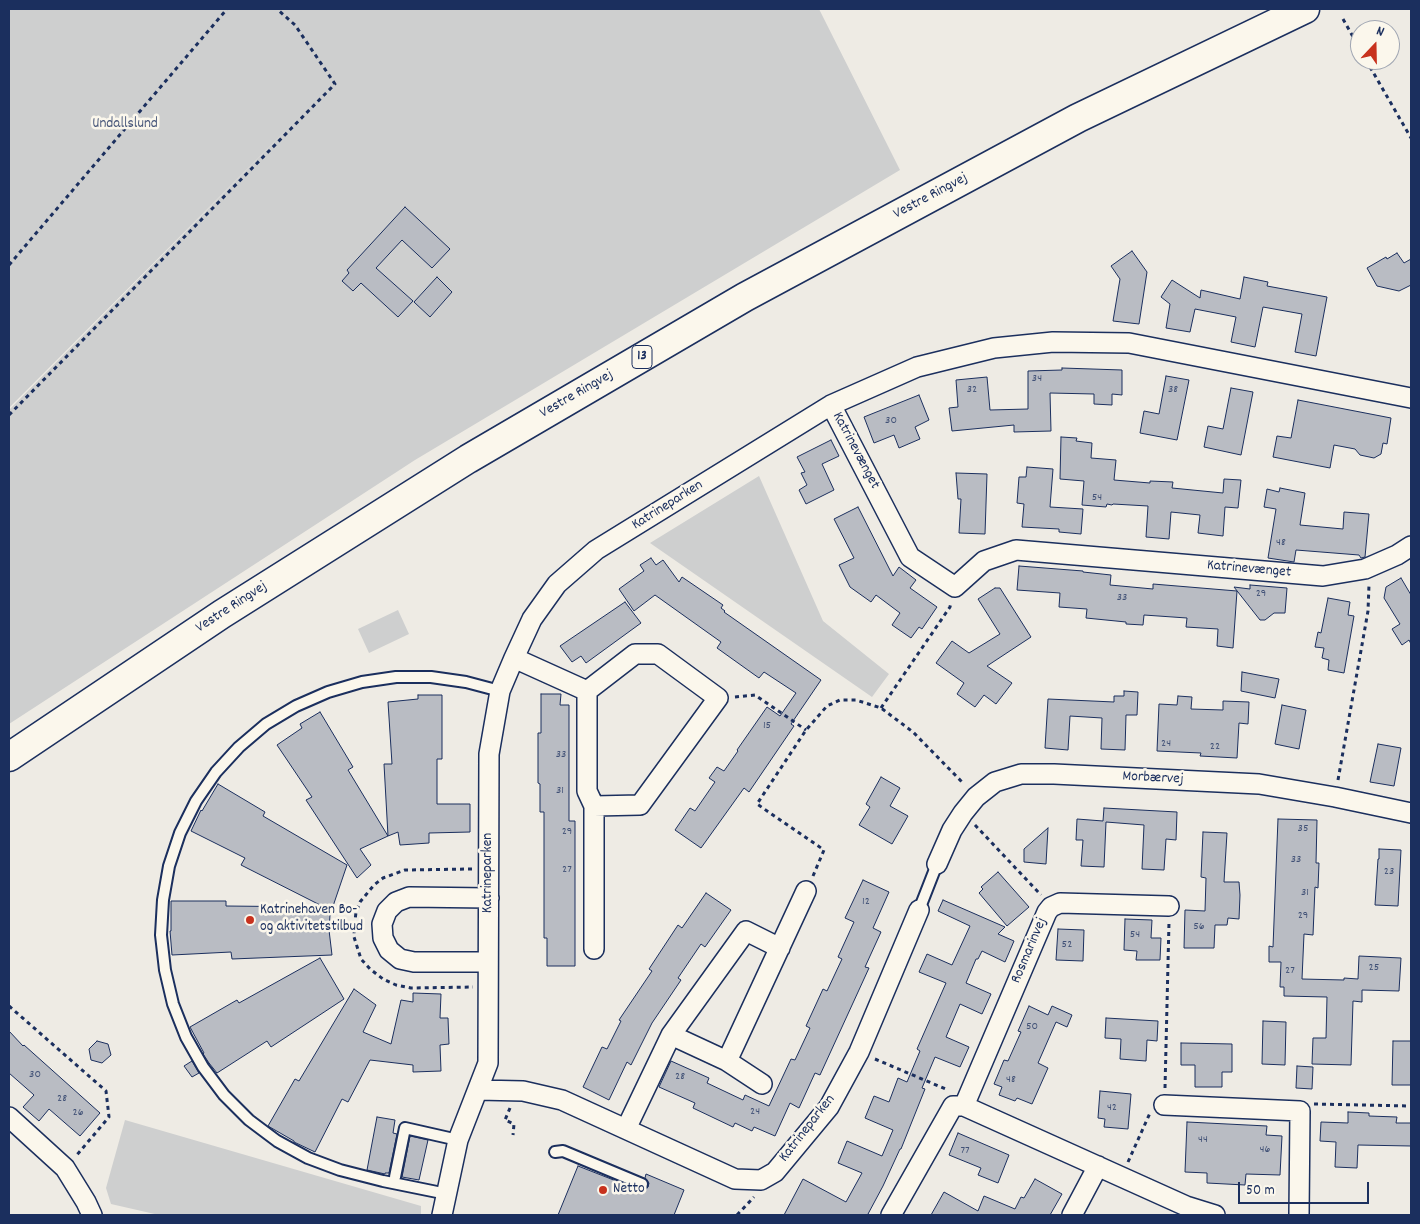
<!DOCTYPE html>
<html>
<head>
<meta charset="utf-8">
<style>
  body { margin:0 }
  #map { position:relative; width:1420px; height:1224px; overflow:hidden; background:#eeebe4; font-family:Dekko,sans-serif }
  canvas { display:block }
  .frame { position:absolute; inset:0; border:10px solid #1b2f5e; pointer-events:none }
  .north { position:absolute; left:1350px; top:20px; width:50px; height:50px; box-sizing:border-box; background:#fbf7ec; border:1px solid #a1a7b3; border-radius:50%; rotate:21deg; font-size:14px; font-weight:700; line-height:20px; text-align:center; color:#1b2f5e }
  .north::after { content:''; display:block; margin:auto; width:18px; height:22px; background:#c8321e; clip-path:polygon(50% 0,100% 100%,50% 72%,0 100%) }
  .scale { position:absolute; left:1238px; top:1182px; width:131px; height:22px; box-sizing:border-box; border:2px solid #1b2f5e; border-top:0; padding-left:6px; font-size:15px; line-height:18px; white-space:nowrap; color:#1b2f5e; -webkit-text-stroke:4px #fbf7ec; paint-order:stroke }
</style>
</head>
<body>
<div id="map">
<canvas width="1420" height="1224"></canvas>
<div class="frame"></div>
<div class="north">N</div>
<div class="scale">50 m</div>
</div>
<script>
const g = document.querySelector('canvas').getContext('2d');
g.lineJoin = 'round';
function fill(path, color) {
  g.fillStyle = color;
  g.fill(path, 'evenodd');
}
function toPath(rows) {
  const path = new Path2D();
  for (const r of rows) {
    path.moveTo(r[0], r[1]);
    for (let i = 2; i < r.length; i += 2) path.lineTo(r[i], r[i + 1]);
  }
  return path;
}
function strokePath(path, color, width, dash) {
  g.strokeStyle = color;
  g.lineWidth = width;
  g.lineCap = dash ? 'butt' : 'round';
  g.setLineDash(dash || []);
  g.stroke(path);
}
function drawText(font, color, halo, rows, align = 'center') {
  g.font = font + ' Dekko,sans-serif';
  g.lineWidth = 5;
  g.setLineDash([]);
  g.textBaseline = 'middle';
  g.strokeStyle = halo;
  g.fillStyle = color;
  for (const [text, x, y, turn = 0] of rows) {
    g.save();
    g.translate(x, y);
    g.rotate((+turn || 0) * Math.PI / 180);
    g.textAlign = isNaN(turn) ? turn : align;
    if (halo) g.strokeText(text, 0, 0);
    g.fillText(text, 0, 0);
    g.restore();
  }
}
fill(toPath([
  [9,9,727,9,726,10,730,9,819,9,900,170,415,460,9,724,9,410,308,108,9,408],
  [759,476,823,621,889,674,872,697,650,543],
  [398,610,409,634,369,653,358,629],
  [125,1120,421,1206,421,1215,159,1215,111,1204,106,1188]
]), '#cecfcf');
const building = toPath([
  [405,207,450,249,432,268,402,240,376,268,413,301,398,317,361,283,353,291,342,281,349,273,347,270,405,207],
  [1132,251,1147,272,1139,324,1113,321,1120,279,1111,266,1132,251],
  [1397,253,1404,263,1411,259,1411,285,1399,291,1377,286,1367,268,1386,257,1387,259,1397,253],
  [437,277,452,292,430,317,414,302,437,277],
  [1244,277,1268,282,1267,286,1327,297,1316,356,1295,352,1302,314,1263,307,1255,347,1231,342,1236,317,1195,309,1190,332,1166,328,1170,304,1161,297,1172,280,1200,298,1201,290,1240,299,1244,277],
  [1062,368,1122,370,1122,395,1112,394,1112,405,1094,404,1094,394,1050,393,1051,431,1014,432,1014,425,952,431,949,408,958,407,956,380,987,377,990,410,1028,409,1028,371,1062,370,1062,368],
  [1166,376,1189,380,1177,440,1140,433,1144,411,1159,414,1166,376],
  [1231,388,1253,392,1241,455,1204,447,1208,426,1223,429,1231,388],
  [919,395,929,420,915,427,920,439,899,448,894,435,874,443,864,417,919,395],
  [1298,400,1391,418,1387,444,1383,443,1381,454,1374,458,1360,455,1355,449,1334,445,1330,468,1273,457,1277,436,1291,438,1298,400],
  [1061,437,1077,438,1076,441,1092,443,1091,458,1116,460,1114,480,1150,483,1150,481,1173,482,1172,488,1223,493,1224,479,1241,480,1238,508,1225,507,1223,536,1198,533,1200,515,1171,512,1169,539,1146,537,1148,506,1113,504,1112,505,1107,504,1106,507,1082,505,1084,481,1060,479,1061,437],
  [831,440,839,456,822,464,834,490,806,504,799,490,807,485,801,473,805,472,797,457,831,440],
  [1027,467,1053,469,1050,507,1083,509,1081,534,1059,532,1059,529,1022,527,1024,504,1017,503,1019,477,1026,477,1027,467],
  [956,473,987,474,985,534,959,533,961,499,958,499,956,473],
  [1280,488,1305,493,1300,525,1343,529,1344,512,1369,514,1365,557,1361,558,1359,555,1296,550,1294,562,1268,558,1276,509,1264,507,1267,489,1279,492,1280,488],
  [858,507,893,576,899,567,916,580,910,588,937,607,922,629,919,627,911,638,892,625,900,613,876,595,871,602,850,587,839,565,854,558,834,519,858,507],
  [651,558,656,565,663,560,679,582,682,577,723,605,721,608,725,611,724,612,821,680,791,724,794,726,749,792,744,788,701,848,675,830,690,808,695,811,715,782,709,778,717,767,724,771,738,751,737,750,767,707,780,716,796,693,764,672,759,678,717,648,721,642,655,595,634,611,619,589,644,571,640,565,651,558],
  [1019,566,1083,571,1083,572,1111,575,1110,585,1153,589,1153,584,1237,591,1233,648,1217,646,1218,629,1186,627,1187,618,1144,615,1143,625,1126,624,1126,622,1086,618,1087,609,1059,607,1060,593,1017,590,1019,566],
  [1401,578,1411,595,1411,644,1409,640,1402,645,1392,629,1400,624,1384,598,1386,587,1401,578],
  [1250,585,1287,588,1285,613,1274,613,1265,620,1260,620,1234,587,1250,589,1250,585],
  [995,588,1000,588,1031,637,987,666,1012,683,996,704,984,695,975,707,957,694,964,683,936,663,952,641,969,653,1000,634,978,599,995,588],
  [1328,598,1350,602,1348,615,1354,616,1344,673,1328,670,1329,660,1322,658,1324,648,1315,647,1318,632,1321,633,1328,598],
  [625,602,641,623,586,663,581,656,572,662,560,646,625,602],
  [1242,672,1279,679,1275,698,1241,691,1242,672],
  [1124,691,1138,692,1137,715,1126,715,1125,750,1101,749,1102,718,1070,716,1068,750,1045,748,1048,699,1114,702,1114,696,1124,696,1124,691],
  [541,694,561,694,560,705,569,705,569,821,575,821,575,966,547,966,547,938,544,938,544,812,540,812,540,784,538,783,538,733,541,733,541,694],
  [418,695,442,695,442,759,437,759,437,804,470,804,470,832,429,833,429,843,400,845,398,832,388,836,384,764,392,764,388,702,418,699,418,695],
  [1178,696,1192,697,1191,709,1223,710,1223,701,1249,702,1248,724,1239,723,1237,758,1200,756,1201,753,1157,751,1159,704,1177,705,1178,696],
  [1282,705,1306,710,1299,749,1275,744,1282,705],
  [320,712,353,767,348,770,388,836,360,849,371,865,357,878,306,800,312,797,277,745,302,728,300,724,320,712],
  [1378,744,1401,748,1394,786,1370,782,1378,744],
  [881,777,900,788,890,806,908,816,892,844,859,825,870,807,866,804,881,777],
  [218,784,265,812,263,816,347,865,330,915,329,930,332,955,232,959,231,952,172,955,170,931,171,931,171,901,226,901,226,906,324,907,241,865,245,858,191,831,201,810,202,811,218,784],
  [1104,808,1177,812,1176,840,1166,839,1164,870,1142,869,1144,825,1106,822,1104,867,1081,866,1083,840,1076,840,1077,819,1103,821,1104,808],
  [1278,819,1317,820,1316,863,1319,863,1318,888,1315,887,1313,935,1304,934,1302,979,1344,980,1344,978,1358,979,1359,956,1401,958,1399,991,1362,990,1362,1002,1353,1001,1351,1065,1312,1064,1313,1038,1326,1038,1327,997,1284,996,1284,987,1280,987,1281,962,1269,962,1269,946,1273,947,1278,819],
  [1048,828,1046,864,1024,862,1024,849,1048,828],
  [1203,832,1227,833,1224,882,1239,882,1240,895,1239,919,1228,918,1227,925,1215,925,1214,948,1184,948,1185,910,1205,911,1206,878,1201,877,1203,832],
  [1379,849,1401,850,1398,906,1375,905,1378,859,1379,859,1379,849],
  [998,872,1029,907,1007,926,979,893,983,889,981,887,998,872],
  [863,880,889,892,873,928,881,932,865,967,869,968,820,1075,815,1073,799,1108,790,1103,775,1136,754,1127,752,1131,735,1123,733,1127,693,1108,695,1103,659,1087,671,1061,709,1078,707,1083,743,1100,745,1095,769,1106,791,1059,795,1060,810,1028,806,1026,823,989,827,991,842,959,838,957,854,922,845,918,863,880],
  [706,893,731,910,705,947,701,944,678,978,681,980,652,1023,631,1065,627,1062,609,1100,583,1087,602,1047,607,1049,621,1021,619,1020,652,971,649,969,678,925,682,928,706,893],
  [943,900,1005,927,998,934,1014,941,1005,962,982,951,978,959,976,959,966,983,991,994,982,1014,960,1004,946,1037,969,1047,960,1067,935,1057,922,1088,925,1089,901,1149,900,1149,883,1186,868,1214,871,1215,784,1215,803,1179,846,1202,862,1173,838,1163,847,1141,882,1156,893,1130,865,1118,874,1096,889,1102,898,1078,907,1082,920,1051,917,1049,946,983,919,972,927,954,952,965,970,926,938,911,943,900],
  [1125,919,1152,920,1151,938,1161,938,1160,960,1136,960,1137,951,1124,950,1125,919],
  [1058,929,1084,930,1083,961,1056,960,1058,929],
  [320,958,344,999,271,1047,267,1041,217,1073,209,1063,203,1054,204,1053,190,1027,237,1000,239,1003,320,958],
  [354,989,376,1005,363,1032,391,1044,401,1000,413,1002,413,993,441,994,440,1018,448,1018,449,1044,440,1045,441,1071,413,1072,413,1065,370,1060,348,1102,342,1099,315,1152,294,1142,294,1141,268,1126,295,1079,299,1081,354,989],
  [1029,1006,1048,1015,1052,1006,1072,1015,1067,1027,1056,1022,1038,1063,1048,1068,1032,1104,1017,1098,1015,1101,999,1095,1002,1087,994,1084,1004,1060,1008,1061,1021,1032,1018,1031,1029,1006],
  [1106,1018,1158,1021,1157,1041,1147,1040,1146,1061,1120,1059,1121,1039,1105,1038,1106,1018],
  [1263,1021,1286,1022,1285,1065,1262,1064,1263,1021],
  [9,1031,23,1046,24,1045,100,1113,80,1136,49,1109,39,1121,23,1107,34,1095,9,1073,9,1031],
  [97,1041,108,1044,111,1055,102,1063,91,1060,89,1049,97,1041],
  [1393,1041,1411,1041,1411,1085,1392,1085,1393,1041],
  [1181,1043,1232,1044,1232,1072,1222,1072,1222,1087,1195,1087,1195,1065,1181,1065,1181,1043],
  [192,1061,199,1073,192,1077,184,1066,192,1061],
  [1297,1066,1313,1067,1312,1089,1296,1088,1297,1066],
  [1100,1091,1131,1094,1128,1129,1104,1127,1105,1119,1098,1118,1100,1091],
  [1348,1112,1369,1113,1369,1116,1397,1117,1396,1123,1411,1123,1411,1146,1358,1145,1357,1168,1335,1167,1336,1142,1320,1141,1321,1122,1348,1123,1348,1112],
  [377,1117,395,1120,393,1133,397,1134,389,1173,385,1173,385,1174,367,1170,377,1117],
  [1187,1122,1267,1126,1266,1135,1282,1136,1280,1175,1246,1174,1245,1185,1207,1183,1207,1173,1185,1172,1187,1122],
  [958,1133,1009,1155,998,1183,978,1175,981,1168,949,1155,958,1133],
  [410,1136,428,1140,419,1180,402,1177,410,1136],
  [578,1166,639,1190,643,1191,648,1187,649,1183,645,1178,646,1174,684,1190,674,1215,558,1215,578,1166],
  [1035,1179,1062,1194,1050,1215,931,1215,944,1192,978,1211,984,1196,1015,1209,1021,1197,1024,1198,1035,1179]
]);
fill(building, '#b9bcc3');
strokePath(building, '#1b2f5e', 1);
const lane = toPath([
  [919,910,937,864],
  [555,1152,563,1151,642,1184],
  [395,1177,405,1128,458,1140],
  [447,1194,383,1181,340,1170,308,1158,277,1141,249,1120,224,1095,203,1067,186,1037,173,1004,165,970,161,935,163,900,169,866,180,833,196,801,216,772,239,747,266,724,296,706,328,692,362,682,396,677,431,677,466,682,500,691]
]);
const street = toPath([
  [831,405,910,557,955,587,984,561,1016,550,1323,576,1365,569,1397,555,1411,546],
  [514,658,587,691,635,654,658,654,718,698,640,805,594,806],
  [587,691,587,791,594,806,594,949],
  [937,864,952,830,963,813,976,797,995,782,1021,774,1054,774,1259,784,1335,797,1411,813],
  [488,962,414,962,400,959,389,950,383,938,382,924,387,911,396,902,409,897,489,898],
  [671,1035,727,1061,762,1084],
  [727,1061,806,891],
  [478,1090,523,1091,562,1100,735,1179,761,1180,775,1172,829,1107,859,1052,919,910],
  [1164,1105,1300,1111,1299,1215],
  [964,1106,1047,912,1051,907,1060,903,1169,906],
  [9,1117,65,1168,86,1202,92,1215],
  [626,1129,671,1035,746,931,780,948],
  [442,1215,458,1140,488,1063,489,754,500,691,514,658,532,619,557,584,596,550,831,405,917,367,994,348,1053,342,1129,343,1411,398],
  [891,1215,953,1106,964,1106,1186,1206,1215,1215],
  [1072,1215,1098,1166]
]);
const primary = toPath([
  [9,757,222,614,468,459,745,297,1078,118,1305,9]
]);
strokePath(lane, '#1b2f5e', 14);
strokePath(street, '#1b2f5e', 22);
strokePath(primary, '#1b2f5e', 31);
strokePath(toPath([
  [1343,19,1360,49],
  [1366,60,1411,138],
  [9,265,227,9],
  [9,415,335,84,295,25,277,9],
  [735,697,755,695,806,730],
  [881,708,950,607,951,602],
  [1338,780,1368,611,1369,585],
  [975,825,1041,895],
  [472,869,405,870,383,878,374,885,360,902,356,912,354,930,354,937,361,959,370,969,383,979,396,985,411,988,473,987],
  [813,876,824,850,757,804,806,730,827,706,840,700,856,700,881,708,913,732,964,784],
  [9,1006,106,1091,109,1117,76,1156],
  [875,1059,948,1090],
  [1165,1088,1169,922],
  [1314,1104,1411,1106],
  [510,1108,505,1120,514,1124,513,1135],
  [1128,1162,1150,1113],
  [737,1215,754,1197]
]), '#1b2f5e', 3, [4, 4]);
strokePath(lane, '#fbf7ec', 10);
strokePath(street, '#fbf7ec', 19);
strokePath(primary, '#fbf7ec', 28);
for (const [x, y, r, color] of [
  [250,920,5,"#c8321e"],
  [603,1190,5,"#c8321e"]
]) {
  const dot = new Path2D();
  dot.arc(x, y, r, 0, 2 * Math.PI);
  g.fillStyle = color;
  g.fill(dot);
  strokePath(dot, '#fbf7ec', 2);
}
drawText('12px', '#425277', null, [
  ["34",1037,379],
  ["32",972,390],
  ["38",1173,390],
  ["30",891,421],
  ["54",1097,498],
  ["48",1281,543],
  ["29",1261,594],
  ["33",1122,598],
  ["15",767,726],
  ["24",1166,744],
  ["22",1215,747],
  ["33",561,755],
  ["31",560,791],
  ["35",1303,829],
  ["29",567,832],
  ["33",1296,860],
  ["27",567,870],
  ["23",1389,872],
  ["31",1305,893],
  ["12",866,902],
  ["29",1303,916],
  ["56",1199,927],
  ["54",1135,935],
  ["52",1067,945],
  ["25",1374,968],
  ["27",1290,971],
  ["50",1032,1027],
  ["30",35,1075],
  ["28",680,1077],
  ["48",1011,1080],
  ["28",62,1099],
  ["42",1112,1108],
  ["24",755,1112],
  ["26",78,1113],
  ["44",1203,1140],
  ["46",1265,1150],
  ["77",965,1151]
]);
for (const [x, y, w] of [
  [642,357,20]
]) {
  const box = new Path2D();
  box.roundRect(x - w / 2, y - 11.5, w, 23, 4);
  g.fillStyle = '#fbf7ec';
  g.fill(box);
  strokePath(box, '#1b2f5e', 1);
}
drawText('bold 14px', '#1b2f5e', null, [
  ["13",642,357]
]);
drawText('15px', '#48577a', '#fbf7ec', [
  ["Undallslund",125,125]
]);
drawText('15px', '#1b2f5e', '#fbf7ec', [
  ["Vestre Ringvej",931,197,-28],
  ["Vestre Ringvej",577,395,-30],
  ["Katrinevænget",855,451,62],
  ["Katrineparken",668,506,-32],
  ["Katrinevænget",1249,570,5],
  ["Vestre Ringvej",232,608,-33],
  ["Morbærvej",1153,779,3],
  ["Katrineparken",489,873,-90],
  ["Rosmarinvej",1030,951,-67],
  ["Katrineparken",808,1129,-52]
]);
drawText('15px', '#1b2f5e', '#fbf7ec', [
  ["Katrinehaven Bo-",260,911],
  ["og aktivitetstilbud",260,928],
  ["Netto",613,1190]
], 'left');
</script>
</body>
</html>
